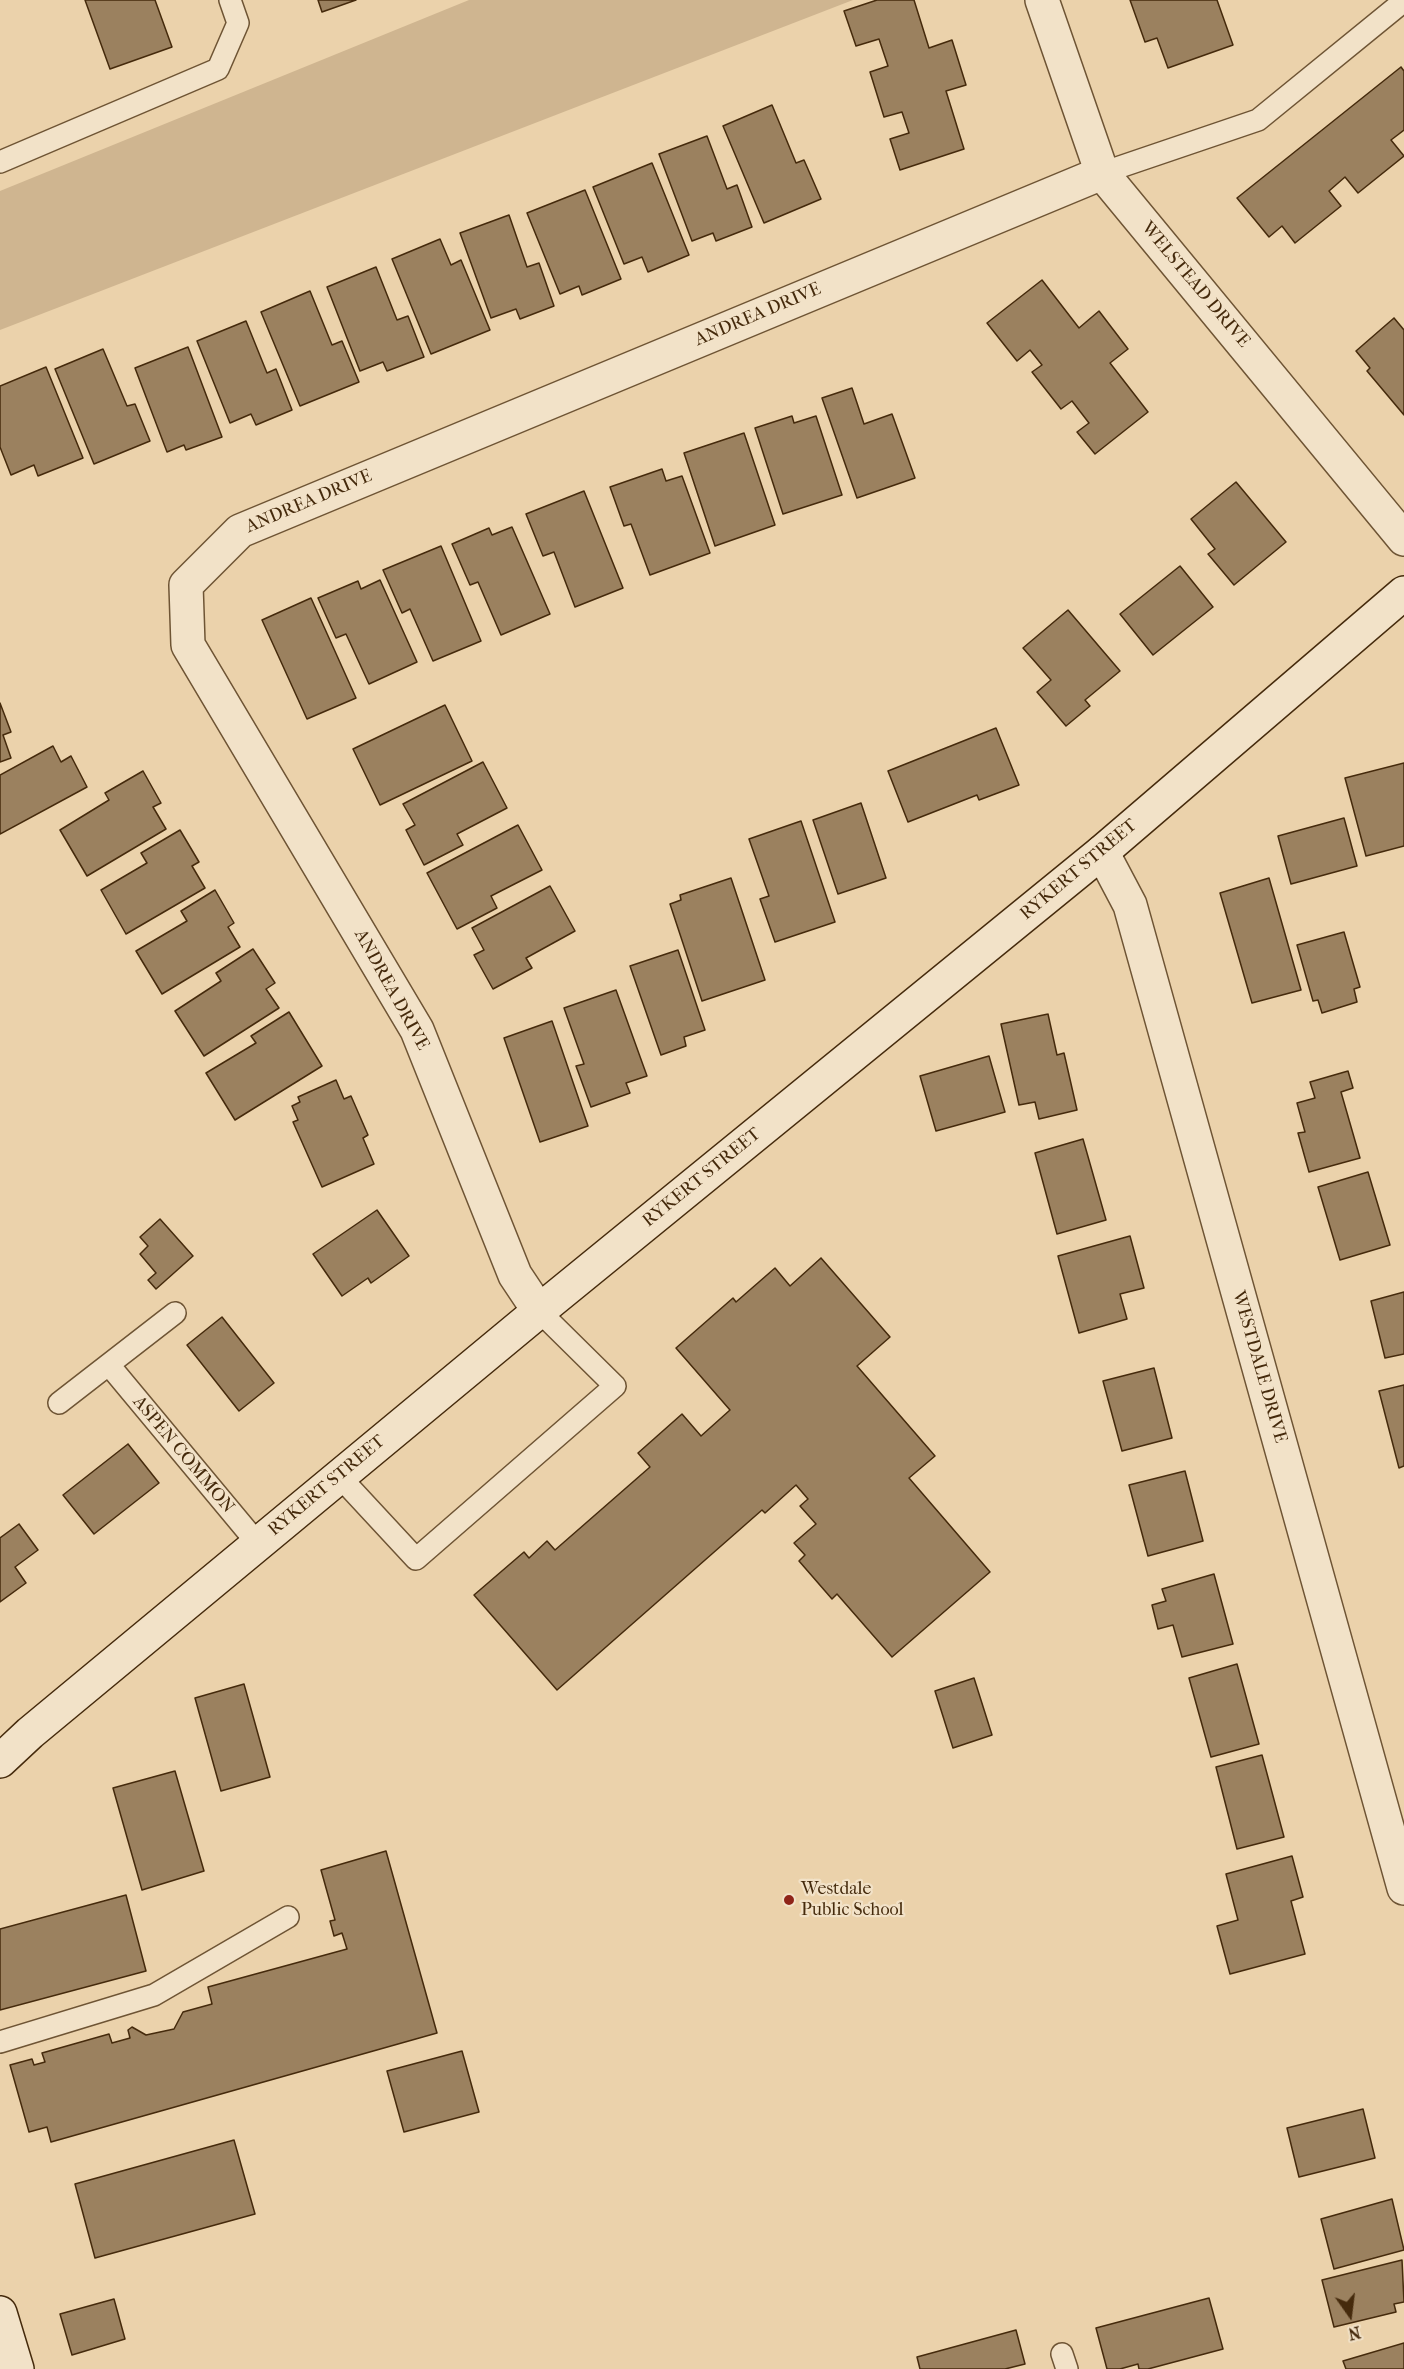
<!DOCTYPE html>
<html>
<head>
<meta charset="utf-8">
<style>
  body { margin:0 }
  #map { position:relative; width:1404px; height:2369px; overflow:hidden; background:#ebd2ab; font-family:"IM FELL French Canon",serif }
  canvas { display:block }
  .north { position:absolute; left:1320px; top:2285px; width:60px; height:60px; -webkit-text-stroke:4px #f2e2c8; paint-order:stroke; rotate:166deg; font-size:16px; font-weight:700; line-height:24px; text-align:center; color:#452a0c }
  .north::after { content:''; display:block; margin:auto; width:21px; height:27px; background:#452a0c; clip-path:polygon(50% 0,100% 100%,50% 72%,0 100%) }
</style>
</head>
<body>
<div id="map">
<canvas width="1404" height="2369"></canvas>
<div class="north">N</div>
</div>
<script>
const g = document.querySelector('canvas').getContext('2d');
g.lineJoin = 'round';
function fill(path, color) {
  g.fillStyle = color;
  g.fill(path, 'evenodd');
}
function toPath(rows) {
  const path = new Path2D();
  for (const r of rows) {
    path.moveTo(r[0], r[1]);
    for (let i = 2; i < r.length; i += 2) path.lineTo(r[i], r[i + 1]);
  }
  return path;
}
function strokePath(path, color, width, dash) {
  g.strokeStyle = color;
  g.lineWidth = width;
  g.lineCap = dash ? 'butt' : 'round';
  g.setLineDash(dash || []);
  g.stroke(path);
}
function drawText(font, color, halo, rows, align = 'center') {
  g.font = font + ' "IM FELL French Canon",serif';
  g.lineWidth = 4.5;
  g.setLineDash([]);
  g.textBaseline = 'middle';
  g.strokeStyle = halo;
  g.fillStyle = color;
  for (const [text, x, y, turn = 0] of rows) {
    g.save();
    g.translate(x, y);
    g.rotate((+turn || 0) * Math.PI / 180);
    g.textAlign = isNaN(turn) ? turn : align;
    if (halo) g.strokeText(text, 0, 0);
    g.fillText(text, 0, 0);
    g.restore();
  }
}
fill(toPath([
  [469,0,853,0,0,330,0,191]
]), '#cfb590');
const building = toPath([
  [85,0,155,0,172,47,110,69,85,0],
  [318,0,356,0,322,12,318,0],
  [877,0,914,0,929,48,952,40,966,85,946,91,964,149,900,170,890,139,909,133,902,112,884,117,870,72,888,66,879,39,856,46,844,11,877,0],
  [1130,0,1217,0,1233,45,1168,68,1157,38,1145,42,1130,0],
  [1401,67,1404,71,1404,130,1391,140,1404,156,1358,193,1345,177,1329,191,1341,206,1295,243,1282,226,1269,237,1237,198,1401,67],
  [772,105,796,163,804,160,821,199,764,223,723,126,772,105],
  [707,136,727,189,737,185,752,227,716,241,713,233,692,241,659,154,707,136],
  [652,163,689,255,648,272,642,257,624,264,593,187,652,163],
  [585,190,621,279,582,295,579,286,560,294,527,213,585,190],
  [509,215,527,267,539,263,554,306,520,319,516,309,491,318,460,233,509,215],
  [440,239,451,265,461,260,490,330,431,354,392,259,440,239],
  [376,267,397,320,408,316,424,357,387,371,383,362,360,371,327,287,376,267],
  [1042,280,1079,328,1099,311,1128,349,1110,363,1148,412,1095,454,1077,432,1089,423,1072,401,1061,409,1032,372,1042,365,1030,350,1017,361,987,323,1042,280],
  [310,291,332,345,342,341,359,382,300,406,261,312,310,291],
  [1394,318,1404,330,1404,415,1367,371,1370,368,1356,351,1394,318],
  [246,321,267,373,276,369,292,410,256,425,251,414,230,423,197,341,246,321],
  [188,347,222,437,186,450,184,445,167,452,135,368,188,347],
  [103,349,127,406,135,404,150,441,94,464,55,369,103,349],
  [46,367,83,458,38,476,34,465,11,475,0,447,0,386,46,367],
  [852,388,864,424,892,414,915,478,857,498,822,398,852,388],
  [792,416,794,423,816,416,842,495,783,514,755,428,792,416],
  [744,433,775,525,715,546,684,453,744,433],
  [662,469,666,481,682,476,710,553,650,575,631,524,624,526,610,487,662,469],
  [1236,482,1286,542,1234,585,1208,554,1215,549,1191,519,1236,482],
  [584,491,623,588,575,607,554,552,543,556,526,514,584,491],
  [512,527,550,614,501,635,478,582,470,585,452,544,489,528,492,535,512,527],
  [441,546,481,641,433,661,410,609,402,613,383,570,441,546],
  [1180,566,1213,607,1153,655,1120,614,1180,566],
  [380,580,417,662,369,684,346,634,336,638,318,598,358,581,361,589,380,580],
  [311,598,356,698,307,719,262,620,311,598],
  [1068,610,1120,671,1085,700,1090,706,1066,726,1037,692,1051,680,1023,648,1068,610],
  [0,703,11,732,3,735,11,758,0,762,0,703],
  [445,705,472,761,380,805,353,749,445,705],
  [996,728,1019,785,979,800,977,795,908,822,888,771,996,728],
  [53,746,61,762,71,756,87,787,0,834,0,775,53,746],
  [483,762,507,808,457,834,463,845,424,865,406,830,415,825,403,804,483,762],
  [1404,763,1404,846,1366,856,1345,778,1404,763],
  [143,771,161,803,153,807,166,829,87,876,60,830,109,800,105,793,143,771],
  [861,803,886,878,838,894,813,820,861,803],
  [1344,818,1357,866,1291,884,1278,836,1344,818],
  [801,821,835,922,775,942,760,899,769,896,749,839,801,821],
  [518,825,542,870,491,896,497,908,457,929,427,873,518,825],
  [180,830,199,862,192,866,205,888,126,934,101,890,147,863,141,853,180,830],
  [731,878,765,980,702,1001,670,904,681,900,680,895,731,878],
  [1269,878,1301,990,1252,1003,1220,893,1269,878],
  [550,886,575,931,526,958,532,968,493,989,474,955,484,950,472,928,550,886],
  [215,890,234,923,228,927,240,947,162,994,136,951,187,921,181,911,215,890],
  [1344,932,1360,987,1354,989,1357,1002,1322,1013,1318,1000,1313,1001,1297,945,1344,932],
  [253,949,275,983,266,989,279,1008,204,1056,175,1011,221,981,216,973,253,949],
  [678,950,705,1030,684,1037,686,1046,661,1055,630,966,678,950],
  [616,990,647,1076,626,1083,630,1093,591,1107,576,1066,584,1064,564,1008,616,990],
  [289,1012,322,1066,235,1120,206,1073,256,1043,251,1036,289,1012],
  [1048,1014,1057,1055,1064,1053,1077,1110,1039,1119,1035,1102,1019,1105,1001,1024,1048,1014],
  [552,1021,588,1126,540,1142,504,1038,552,1021],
  [989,1056,1005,1112,936,1131,920,1076,989,1056],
  [1348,1071,1353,1088,1341,1092,1360,1158,1309,1172,1298,1133,1305,1132,1297,1103,1315,1098,1310,1082,1348,1071],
  [336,1080,344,1099,351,1096,368,1135,363,1138,374,1164,322,1187,293,1122,298,1120,292,1106,300,1102,298,1097,336,1080],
  [1083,1139,1106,1220,1057,1234,1035,1153,1083,1139],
  [1368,1172,1390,1245,1340,1260,1318,1187,1368,1172],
  [377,1210,409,1256,371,1283,368,1278,342,1296,313,1254,377,1210],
  [160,1219,193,1256,156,1289,148,1280,156,1273,140,1254,148,1246,140,1237,160,1219],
  [1130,1236,1144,1288,1120,1294,1127,1319,1079,1333,1058,1256,1130,1236],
  [821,1258,890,1337,857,1366,935,1456,909,1478,990,1572,892,1657,837,1594,832,1599,799,1561,805,1555,794,1543,816,1524,800,1506,808,1499,796,1485,765,1513,762,1510,557,1690,474,1595,524,1552,529,1558,547,1541,555,1550,650,1467,638,1453,682,1414,701,1436,730,1410,676,1348,733,1298,736,1302,775,1268,790,1286,821,1258],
  [1404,1292,1404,1354,1385,1358,1371,1301,1404,1292],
  [222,1317,274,1383,239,1411,187,1345,222,1317],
  [1154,1368,1172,1438,1122,1451,1103,1381,1154,1368],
  [1404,1385,1404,1466,1399,1468,1379,1391,1404,1385],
  [128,1444,159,1483,94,1534,63,1495,128,1444],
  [1185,1471,1203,1541,1148,1556,1129,1485,1185,1471],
  [19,1524,38,1550,15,1567,26,1583,0,1602,0,1538,19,1524],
  [1214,1574,1233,1644,1182,1657,1173,1625,1158,1629,1152,1605,1166,1601,1162,1589,1214,1574],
  [1237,1664,1259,1744,1211,1757,1189,1678,1237,1664],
  [974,1678,992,1735,953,1748,935,1691,974,1678],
  [244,1684,270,1777,221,1791,195,1698,244,1684],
  [1262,1755,1284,1837,1237,1849,1216,1767,1262,1755],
  [175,1771,204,1871,142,1890,113,1788,175,1771],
  [386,1851,437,2033,51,2142,47,2127,29,2132,10,2065,32,2059,34,2065,45,2062,42,2053,109,2034,112,2043,130,2038,128,2030,132,2027,146,2035,174,2029,183,2012,212,2004,208,1987,347,1949,342,1933,334,1936,330,1921,335,1920,321,1870,386,1851],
  [1292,1856,1303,1897,1291,1901,1305,1954,1230,1974,1217,1926,1238,1920,1226,1874,1292,1856],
  [126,1895,146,1971,0,2010,0,1929,126,1895],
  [462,2051,479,2112,404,2132,387,2071,462,2051],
  [1363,2109,1375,2158,1299,2177,1287,2128,1363,2109],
  [234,2140,255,2214,95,2258,75,2184,234,2140],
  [1392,2199,1404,2250,1334,2269,1321,2219,1392,2199],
  [1402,2260,1404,2302,1394,2304,1396,2312,1334,2327,1322,2280,1402,2260],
  [1209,2298,1223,2349,1148,2369,1139,2369,1138,2364,1120,2369,1107,2369,1096,2328,1209,2298],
  [114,2299,125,2339,72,2355,60,2314,114,2299],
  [1016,2330,1025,2364,1005,2369,920,2369,917,2357,1016,2330],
  [1404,2343,1404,2369,1346,2369,1343,2361,1404,2343]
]);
fill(building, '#9b815f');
strokePath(building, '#452a0c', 1.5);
const lane = toPath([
  [0,162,218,69,238,23,230,0],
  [1102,173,1258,120,1404,1],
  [109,1365,258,1544],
  [59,1403,175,1313],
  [339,1476,416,1559,615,1386,539,1311],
  [0,2042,154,1995,288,1917],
  [1062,2354,1067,2369]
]);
const street = toPath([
  [1042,0,1102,173,1404,539],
  [1102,852,1130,905,1404,1888],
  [539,1311,515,1275,417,1030,188,645,186,585,240,531,1102,173]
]);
const secondary = toPath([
  [0,1761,30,1733,539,1311,1102,852,1404,593],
  [0,2313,17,2369]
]);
strokePath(lane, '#6e5434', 24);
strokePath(street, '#6e5434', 36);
strokePath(secondary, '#452a0c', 36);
strokePath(lane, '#f2e2c8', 21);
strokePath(street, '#f2e2c8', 33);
strokePath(secondary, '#f2e2c8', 33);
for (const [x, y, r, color] of [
  [789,1900,6,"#8f2418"]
]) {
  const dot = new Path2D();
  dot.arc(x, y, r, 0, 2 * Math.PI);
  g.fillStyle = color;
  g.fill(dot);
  strokePath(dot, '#f2e2c8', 2);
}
drawText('18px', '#452a0c', '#f2e2c8', [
  ["WELSTEAD DRIVE",1195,285,50],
  ["ANDREA DRIVE",758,315,-23],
  ["ANDREA DRIVE",309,502,-23],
  ["RYKERT STREET",1079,870,-40],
  ["ANDREA DRIVE",391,990,61],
  ["RYKERT STREET",702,1178,-39],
  ["WESTDALE DRIVE",1259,1367,74],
  ["ASPEN COMMON",183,1455,50],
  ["RYKERT STREET",327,1486,-40]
]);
drawText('18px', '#452a0c', '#f2e2c8', [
  ["Westdale",801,1890],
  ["Public School",801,1911]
], 'left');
</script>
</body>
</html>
